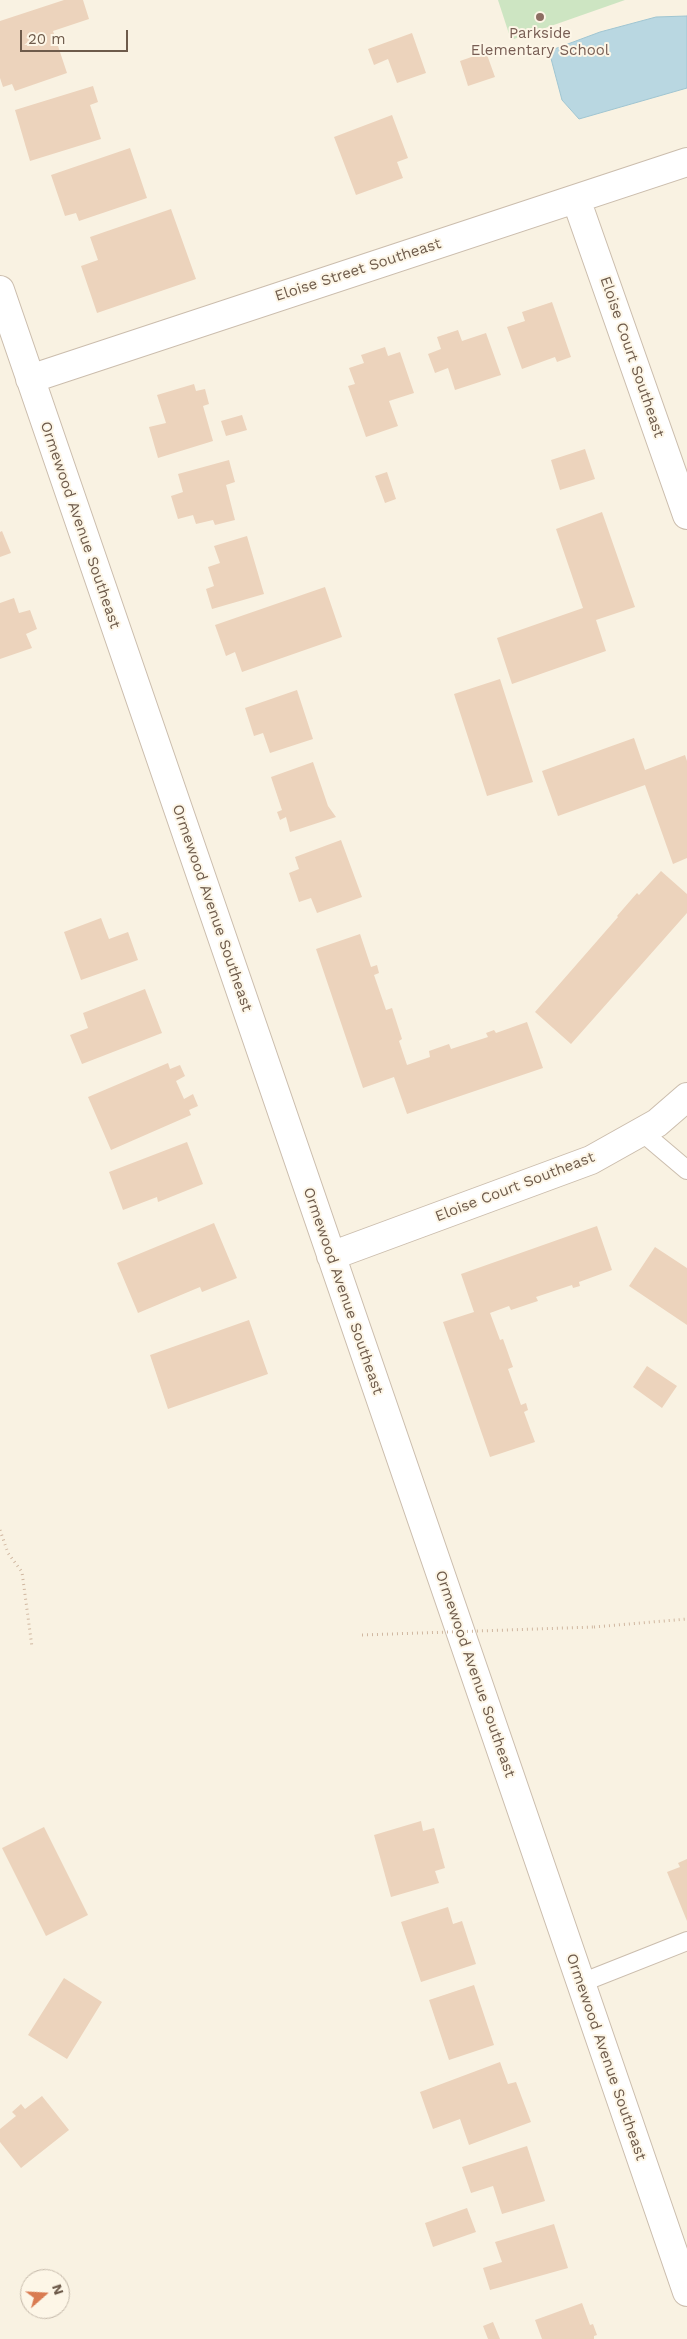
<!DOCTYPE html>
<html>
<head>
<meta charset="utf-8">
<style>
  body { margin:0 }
  #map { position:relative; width:687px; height:2339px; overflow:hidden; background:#f9f2e2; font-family:"Work Sans",sans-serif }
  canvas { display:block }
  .north { position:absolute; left:20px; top:2269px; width:50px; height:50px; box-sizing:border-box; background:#fdf6e7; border:1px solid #c4b8a9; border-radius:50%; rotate:71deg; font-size:14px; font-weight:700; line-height:20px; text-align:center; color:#6e5b4b }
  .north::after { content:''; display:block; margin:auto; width:18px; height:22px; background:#d97b51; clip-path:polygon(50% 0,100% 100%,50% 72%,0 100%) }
  .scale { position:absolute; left:20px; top:30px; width:108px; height:22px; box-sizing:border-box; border:2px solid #6e5b4b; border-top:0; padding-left:6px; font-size:15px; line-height:18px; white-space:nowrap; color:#6e5b4b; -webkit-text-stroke:4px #fdf6e7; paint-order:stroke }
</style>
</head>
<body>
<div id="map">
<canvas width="687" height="2339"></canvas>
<div class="north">N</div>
<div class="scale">20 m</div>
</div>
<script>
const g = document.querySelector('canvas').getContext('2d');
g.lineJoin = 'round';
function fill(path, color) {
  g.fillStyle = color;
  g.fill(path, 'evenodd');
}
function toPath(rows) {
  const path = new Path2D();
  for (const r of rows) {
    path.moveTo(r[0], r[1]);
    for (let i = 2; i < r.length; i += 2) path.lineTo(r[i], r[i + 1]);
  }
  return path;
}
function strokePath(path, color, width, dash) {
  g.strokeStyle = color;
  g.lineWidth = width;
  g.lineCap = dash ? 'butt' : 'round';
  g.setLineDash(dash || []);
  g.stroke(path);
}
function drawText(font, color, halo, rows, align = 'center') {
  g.font = font + ' "Work Sans",sans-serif';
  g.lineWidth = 4;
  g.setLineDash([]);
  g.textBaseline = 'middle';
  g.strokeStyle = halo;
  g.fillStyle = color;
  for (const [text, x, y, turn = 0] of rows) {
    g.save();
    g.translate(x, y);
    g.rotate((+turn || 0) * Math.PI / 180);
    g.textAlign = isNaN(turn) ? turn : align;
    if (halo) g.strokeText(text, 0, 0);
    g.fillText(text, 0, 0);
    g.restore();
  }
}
fill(toPath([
  [498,0,625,0,511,40]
]), '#cde5c2');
const water = toPath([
  [687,16,687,88,579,119,562,100,549,51,600,32,656,17,687,16]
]);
fill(water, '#b9d7e1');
strokePath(water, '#a0c5d1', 1);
fill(toPath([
  [64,0,83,0,89,19,53,31,67,73,15,91,12,84,3,87,0,78,0,21],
  [412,33,426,73,397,83,388,59,374,65,368,49],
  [486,52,495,77,468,86,460,61],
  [93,86,98,102,90,105,101,139,30,161,15,110],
  [392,115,408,158,397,162,403,178,356,195,334,137],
  [130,148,147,198,79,221,76,213,65,216,51,175],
  [171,209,196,279,97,313,81,266,98,260,90,237],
  [552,302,571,357,557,362,555,357,522,369,507,327,525,321,522,312],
  [458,330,462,341,486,333,501,375,455,390,448,368,435,373,428,354,441,349,437,337],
  [385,347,388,356,400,352,414,393,389,401,398,426,366,437,348,386,355,384,349,368,364,363,361,355],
  [194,384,196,391,205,389,209,404,203,406,213,441,158,458,149,427,166,423,157,395],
  [242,415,247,430,226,436,221,421],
  [585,449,595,479,560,490,551,460],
  [229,460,235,482,226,485,235,520,215,525,213,520,196,524,193,515,178,519,171,496,183,492,178,474],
  [387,472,396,499,385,503,375,476],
  [602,512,635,607,596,620,606,651,512,684,497,638,583,608,556,529],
  [2,531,11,553,0,557,0,532],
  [247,536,264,594,212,609,206,589,214,586,208,567,220,563,214,546],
  [325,587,342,637,242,672,235,652,226,656,215,625],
  [14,598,19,613,30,610,37,629,26,634,32,648,0,659,0,603],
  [500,679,533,782,487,796,454,694],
  [297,690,313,739,270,753,263,733,254,736,245,708],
  [634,738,645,770,685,755,687,761,687,858,673,864,645,785,558,816,542,771],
  [313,762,328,806,336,817,290,832,286,817,280,820,277,812,282,810,271,777],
  [341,840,362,897,317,913,311,898,299,902,289,873,299,869,295,857],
  [661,871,687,894,687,913,571,1044,535,1012,618,917,617,916,637,893,639,895],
  [101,918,109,939,128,932,138,960,81,980,64,932],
  [360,934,371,967,377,965,379,973,374,975,386,1010,392,1008,402,1039,399,1041,407,1065,430,1057,429,1051,449,1044,451,1049,488,1037,486,1033,494,1030,496,1033,527,1022,543,1068,407,1114,394,1077,363,1088,316,949],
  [145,989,162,1033,82,1064,70,1035,88,1028,83,1013],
  [168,1063,170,1069,180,1065,185,1076,176,1081,184,1099,193,1094,198,1106,189,1110,191,1115,111,1150,88,1097],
  [187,1142,203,1184,158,1202,157,1197,123,1210,109,1172],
  [214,1223,237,1278,202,1292,200,1287,138,1313,117,1263],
  [597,1226,612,1270,579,1282,580,1286,573,1288,572,1285,536,1297,538,1301,511,1310,509,1306,490,1313,500,1340,503,1339,513,1367,508,1369,521,1405,526,1403,528,1410,524,1412,535,1442,490,1457,443,1322,474,1312,461,1274],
  [655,1247,687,1268,687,1325,629,1286],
  [249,1320,268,1374,168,1409,150,1355],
  [647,1366,677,1386,662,1408,633,1387],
  [421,1821,423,1831,434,1828,445,1868,435,1871,439,1883,391,1897,374,1835],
  [44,1827,88,1915,46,1936,2,1848],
  [687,1859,687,1921,667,1872,680,1867,678,1863],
  [448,1907,453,1924,462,1921,476,1964,421,1982,401,1922],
  [64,1978,102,2002,67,2059,28,2035],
  [474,1985,494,2045,449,2060,429,2000],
  [500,2062,508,2084,516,2082,531,2122,469,2145,460,2119,433,2129,420,2092],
  [42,2096,69,2130,21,2168,0,2142,0,2129,16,2116,12,2112,21,2104,25,2109],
  [527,2146,545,2201,502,2214,493,2186,471,2193,462,2167],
  [467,2208,476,2232,433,2247,425,2223],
  [554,2224,568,2268,490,2290,483,2268,502,2262,495,2242],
  [582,2303,590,2325,593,2324,597,2335,594,2336,594,2339,542,2339,535,2320],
  [493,2322,500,2339,488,2339,483,2326]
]), '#ecd3bc');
const service = toPath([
  [642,1132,687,1170],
  [581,1983,687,1941]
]);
const minor = toPath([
  [576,199,687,515],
  [0,290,687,2292],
  [30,379,687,162],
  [331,1256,591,1160,657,1123,687,1097]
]);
strokePath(service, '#cbbdad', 20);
strokePath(minor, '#cbbdad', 30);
strokePath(toPath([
  [0,1530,8,1553,22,1572,32,1647],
  [594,1627,687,1619]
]), '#d0b7a0', 3, [1, 4]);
strokePath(service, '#fff', 18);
strokePath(minor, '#fff', 28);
strokePath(toPath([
  [362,1635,594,1627]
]), '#d0b7a0', 3, [1, 4]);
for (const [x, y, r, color] of [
  [540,17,5,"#8d6e63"]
]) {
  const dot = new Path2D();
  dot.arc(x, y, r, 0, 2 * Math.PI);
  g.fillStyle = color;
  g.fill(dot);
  strokePath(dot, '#fdf6e7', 2);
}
drawText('15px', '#785e54', '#fdf6e7', [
  ["Parkside",540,34],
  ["Elementary School",540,51]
]);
drawText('15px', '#6e5b4b', '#fdf6e7', [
  ["Eloise Street Southeast",358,270,-18],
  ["Eloise Court Southeast",632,357,71],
  ["Ormewood Avenue Southeast",80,525,71],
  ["Ormewood Avenue Southeast",212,908,71],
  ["Eloise Court Southeast",515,1187,-21],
  ["Ormewood Avenue Southeast",343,1291,71],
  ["Ormewood Avenue Southeast",475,1674,71],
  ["Ormewood Avenue Southeast",606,2057,71]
]);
</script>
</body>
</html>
